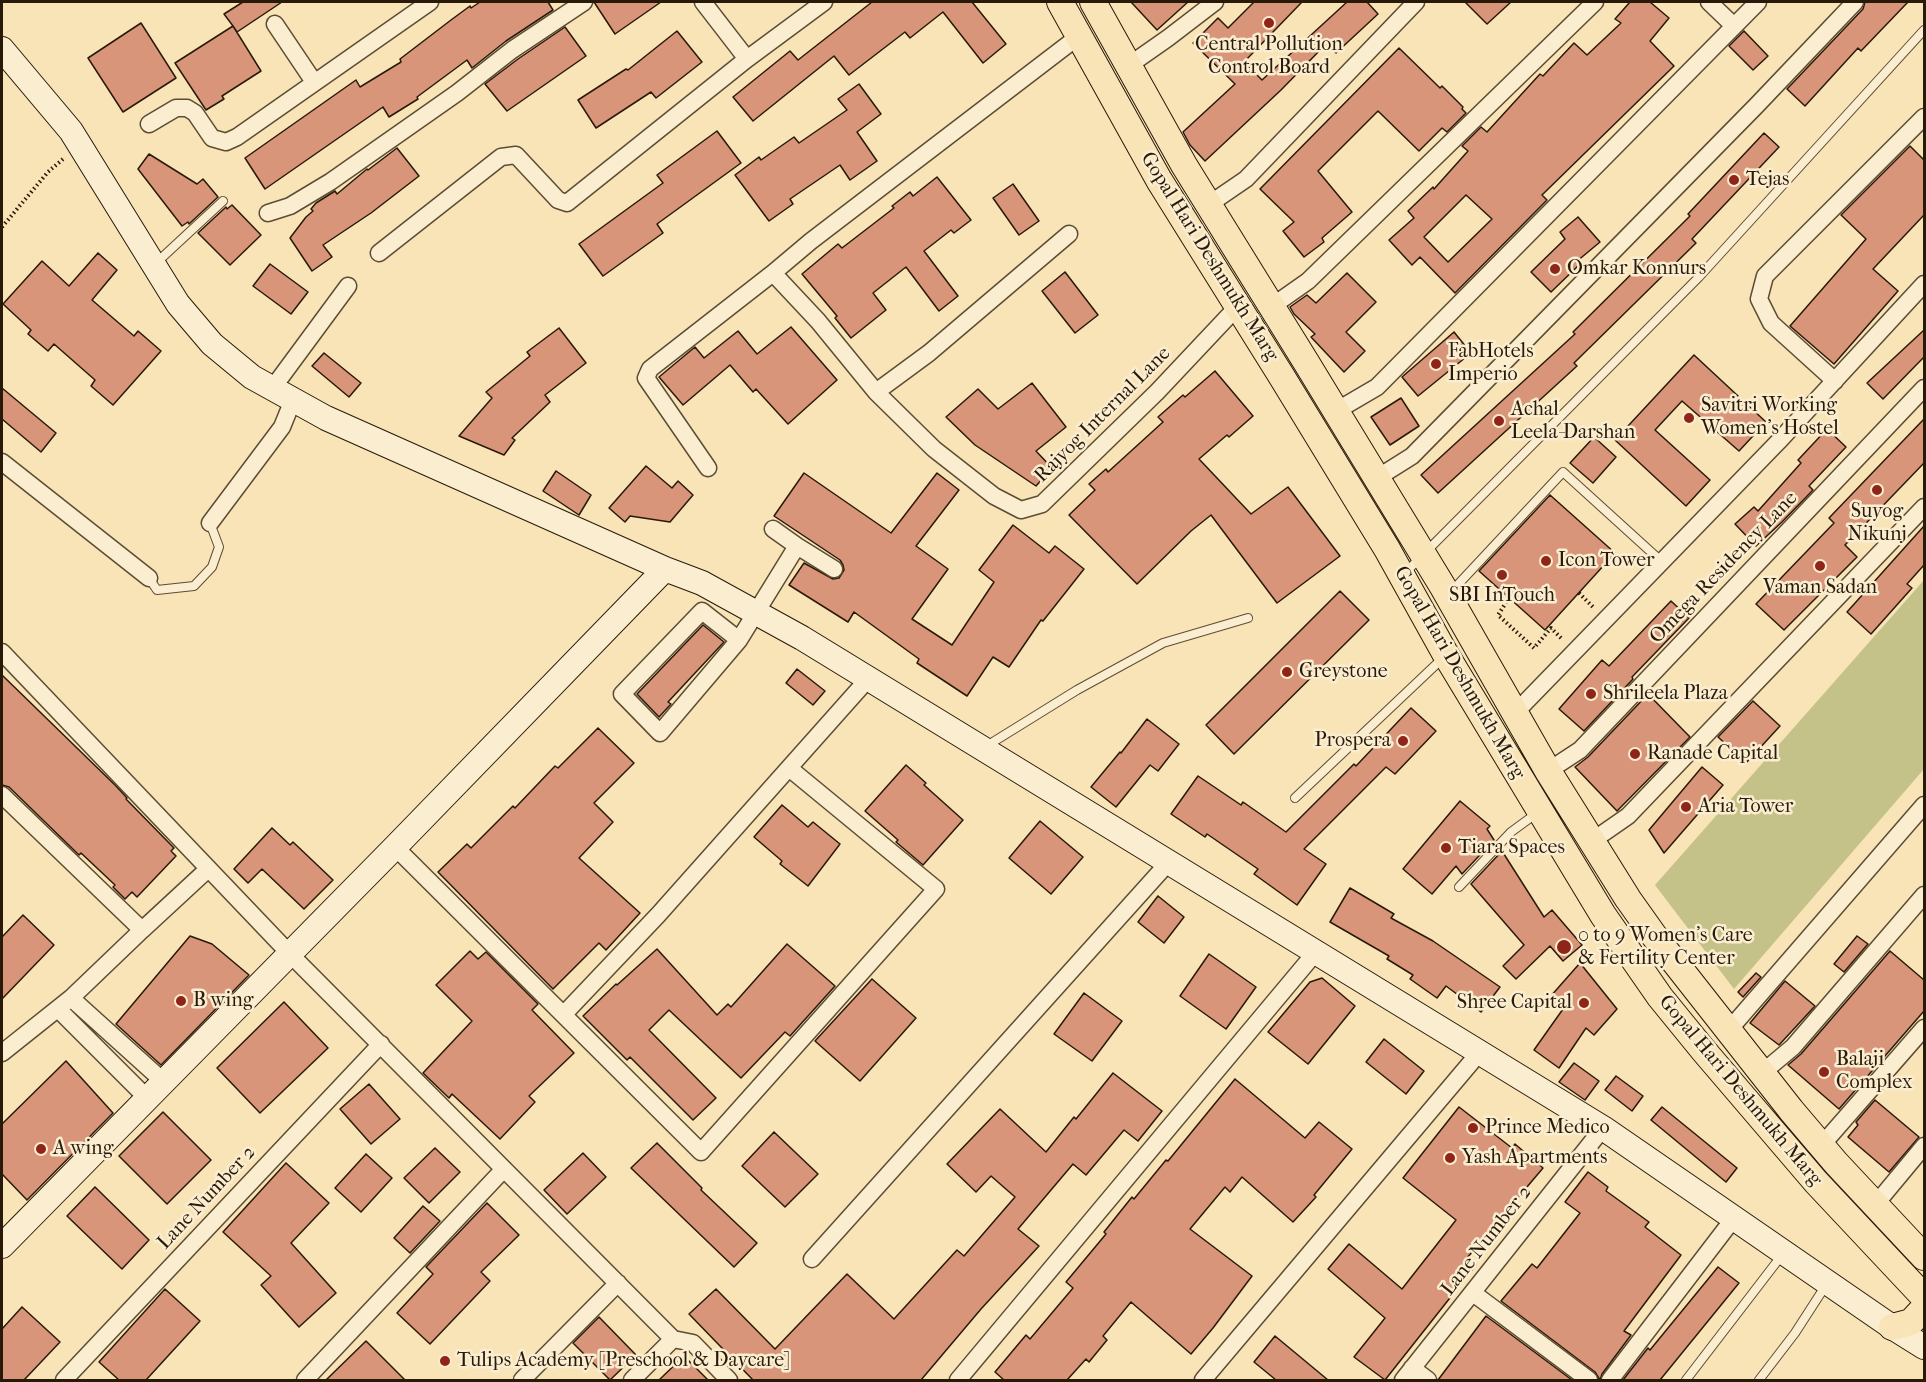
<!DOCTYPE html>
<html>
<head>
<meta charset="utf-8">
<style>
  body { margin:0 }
  #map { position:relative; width:1926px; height:1382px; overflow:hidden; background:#f8e4b7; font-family:"IM FELL French Canon",serif }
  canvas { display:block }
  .frame { position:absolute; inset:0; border:3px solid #291909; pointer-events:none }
</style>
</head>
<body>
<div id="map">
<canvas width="1926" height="1382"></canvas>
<div class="frame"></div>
</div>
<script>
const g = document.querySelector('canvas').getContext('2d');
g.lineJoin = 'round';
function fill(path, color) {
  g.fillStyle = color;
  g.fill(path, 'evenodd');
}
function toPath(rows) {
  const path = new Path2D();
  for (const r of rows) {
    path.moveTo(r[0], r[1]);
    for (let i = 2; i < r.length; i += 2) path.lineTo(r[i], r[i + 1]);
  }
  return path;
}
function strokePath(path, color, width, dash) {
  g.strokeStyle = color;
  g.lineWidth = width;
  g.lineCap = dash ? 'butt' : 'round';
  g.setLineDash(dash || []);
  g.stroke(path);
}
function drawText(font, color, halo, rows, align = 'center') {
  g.font = font + ' "IM FELL French Canon",serif';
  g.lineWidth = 5;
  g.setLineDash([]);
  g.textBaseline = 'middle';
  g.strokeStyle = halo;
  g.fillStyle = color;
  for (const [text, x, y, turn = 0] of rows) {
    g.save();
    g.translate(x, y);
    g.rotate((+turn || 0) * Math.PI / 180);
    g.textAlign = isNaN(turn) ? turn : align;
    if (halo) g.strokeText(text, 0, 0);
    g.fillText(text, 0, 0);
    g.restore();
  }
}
fill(toPath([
  [1924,580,1924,769,1734,989,1655,885]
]), '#c4c289');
const building = toPath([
  [243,2,282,2,237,32,233,26,261,71,222,96,224,99,206,110,175,63,233,26,224,14,243,2],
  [480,2,548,2,553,10,506,41,472,68,467,60,417,97,418,99,389,117,383,107,265,189,245,158,356,80,360,87,401,62,400,59,451,20,470,6,471,8,480,2],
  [594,2,661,2,615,34,594,2],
  [872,2,972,2,1006,44,983,63,943,12,910,38,905,32,849,75,834,56,753,121,733,97,790,51,798,60,872,2],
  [1131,2,1188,2,1157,30,1131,2],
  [1254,2,1302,2,1244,62,1262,80,1347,2,1367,2,1378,14,1336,53,1327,43,1281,90,1205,161,1190,145,1183,132,1235,84,1193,43,1218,18,1228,28,1254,2],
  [1465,2,1511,2,1487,24,1465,2],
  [1630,2,1650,2,1669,18,1650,41,1674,66,1542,195,1547,200,1455,293,1420,257,1412,265,1389,240,1414,218,1408,211,1433,187,1434,189,1468,151,1462,146,1481,127,1487,132,1540,74,1543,76,1574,43,1587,55,1621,23,1615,19,1630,2],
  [1466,195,1492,219,1448,262,1424,237,1466,195],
  [1865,2,1908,2,1861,51,1858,48,1805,106,1787,89,1863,9,1865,2],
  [141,23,176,78,123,112,88,58,141,23],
  [565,27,586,56,507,111,485,84,518,59,565,27],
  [677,31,702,62,656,98,651,92,596,128,578,100,626,69,628,70,677,31],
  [1744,31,1768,56,1753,70,1729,46,1744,31],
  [1399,48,1440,88,1442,86,1463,107,1462,109,1466,113,1447,132,1442,128,1419,151,1378,111,1318,171,1352,212,1322,238,1324,242,1304,257,1283,231,1294,222,1260,189,1399,48],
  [859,84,881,114,857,132,877,161,850,180,840,165,790,199,793,204,769,221,735,175,759,157,761,160,794,137,799,143,847,110,838,99,859,84],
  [717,131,741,163,657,224,663,233,603,276,579,244,663,183,657,175,717,131],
  [1764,133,1779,147,1692,239,1696,243,1574,363,1577,366,1438,493,1421,475,1575,334,1573,332,1690,216,1688,214,1764,133],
  [1910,146,1924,160,1924,215,1873,269,1898,291,1834,364,1790,326,1866,239,1841,215,1910,146],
  [397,148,419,176,371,213,323,245,332,257,312,271,290,238,306,217,313,211,311,209,316,203,335,191,337,194,367,169,368,170,397,148],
  [149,154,197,184,203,179,218,197,189,224,188,222,182,226,138,169,149,154],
  [937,177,971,220,954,233,951,230,924,251,958,296,939,311,906,267,873,293,886,310,851,338,835,318,837,316,802,274,838,244,842,248,894,208,892,206,910,192,913,196,937,177],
  [1013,184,1039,221,1019,235,993,198,1013,184],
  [232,205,261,235,230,265,198,233,226,207,227,209,232,205],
  [1578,217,1600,242,1576,262,1579,265,1551,292,1531,272,1565,239,1560,232,1578,217],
  [98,253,117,270,92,300,134,336,138,331,161,351,113,405,91,386,95,380,54,344,48,351,28,334,31,330,3,304,42,261,69,286,98,253],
  [270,264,308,292,291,314,253,286,270,264],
  [1065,272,1098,315,1075,333,1042,291,1065,272],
  [1347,273,1376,302,1346,332,1365,351,1344,372,1311,337,1315,334,1294,314,1290,307,1307,295,1316,303,1347,273],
  [791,327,837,380,788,424,756,389,753,392,730,365,683,405,659,377,695,347,704,358,738,331,757,354,791,327],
  [559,328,586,363,545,395,550,402,512,438,515,440,504,455,459,436,492,398,486,392,530,356,527,352,559,328],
  [1924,330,1924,357,1883,399,1867,383,1924,330],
  [1454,332,1471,353,1418,396,1402,377,1454,332],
  [324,353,361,383,349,397,312,366,324,353],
  [1694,355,1766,422,1739,451,1682,401,1655,430,1710,480,1686,506,1615,440,1694,355],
  [1215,371,1253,416,1229,437,1227,435,1199,459,1251,514,1288,487,1340,556,1277,603,1211,515,1191,531,1137,584,1069,515,1095,490,1089,484,1106,469,1108,472,1163,422,1158,417,1183,395,1185,397,1215,371],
  [1032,383,1066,427,1036,451,1052,468,1036,486,975,445,946,417,978,389,998,409,1032,383],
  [2,388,56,433,41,452,2,419,2,388],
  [1401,398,1419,426,1390,445,1371,417,1401,398],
  [1924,419,1924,463,1845,545,1857,557,1784,630,1756,604,1834,523,1829,518,1924,419],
  [1827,429,1846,447,1809,486,1813,490,1782,522,1756,546,1735,524,1754,507,1758,511,1801,463,1798,460,1827,429],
  [1594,437,1616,457,1593,483,1570,463,1594,437],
  [646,466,672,488,678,481,693,495,670,522,630,516,625,522,609,508,646,466],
  [556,471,591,495,579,515,543,491,556,471],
  [804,473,891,533,937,473,959,490,916,546,948,569,912,619,952,645,994,582,979,570,1013,525,1049,553,1055,546,1084,569,1043,621,1041,620,1009,667,993,657,967,696,917,663,919,659,854,612,848,622,789,585,804,563,833,579,839,578,844,570,843,565,840,560,774,516,804,473],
  [1550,495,1615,553,1545,630,1479,571,1550,495],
  [1924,526,1924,565,1907,584,1912,588,1871,634,1847,612,1924,526],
  [1340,591,1369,620,1234,754,1206,725,1340,591],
  [1671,601,1689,618,1632,677,1633,679,1584,731,1559,709,1602,660,1609,666,1671,601],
  [703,625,724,642,668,702,671,704,659,717,637,694,703,625],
  [797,669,825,691,813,705,786,683,797,669],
  [2,675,116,786,127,798,126,799,174,848,171,851,176,856,137,897,132,892,125,899,113,887,115,885,81,853,79,855,9,787,2,785,2,675],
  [1648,694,1690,737,1617,811,1575,767,1588,757,1648,694],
  [1753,701,1780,726,1746,763,1718,737,1753,701],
  [1411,708,1436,731,1395,774,1386,767,1304,849,1326,864,1297,905,1254,874,1258,869,1207,834,1205,837,1171,814,1198,776,1241,805,1243,802,1286,832,1354,764,1356,766,1411,708],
  [1147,719,1179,744,1158,771,1150,765,1116,807,1091,787,1120,752,1121,753,1147,719],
  [598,728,634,763,594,803,613,822,579,858,640,913,606,950,599,943,553,989,438,872,467,844,471,848,513,806,515,808,555,766,558,768,598,728],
  [906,765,926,783,924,785,963,820,923,865,896,842,898,840,865,811,906,765],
  [1702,767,1723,785,1664,853,1649,830,1702,767],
  [1460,801,1490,826,1487,829,1494,840,1462,874,1456,866,1432,894,1403,869,1460,801],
  [782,805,808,827,813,822,840,844,808,886,780,864,782,861,754,837,782,805],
  [1040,821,1083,857,1051,894,1009,858,1040,821],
  [272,828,290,845,293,842,333,880,304,909,262,869,248,883,234,869,272,828],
  [1502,851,1544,917,1552,910,1582,945,1563,961,1550,946,1516,979,1503,966,1524,945,1471,884,1502,851],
  [1350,888,1394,914,1391,918,1433,941,1500,987,1481,1012,1446,986,1437,998,1410,979,1413,975,1387,959,1389,956,1330,922,1350,888],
  [1158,896,1184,917,1164,943,1138,922,1158,896],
  [23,915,54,945,2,999,2,937,23,915],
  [190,936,212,944,249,975,161,1065,116,1024,190,936],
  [1857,936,1868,944,1844,972,1834,964,1857,936],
  [787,944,835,986,790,1036,785,1032,741,1078,669,1010,649,1030,716,1098,693,1120,630,1057,627,1060,583,1016,616,984,617,985,657,949,717,1015,728,1004,731,1007,787,944],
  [470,951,478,959,486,952,538,1004,532,1010,574,1053,529,1096,535,1102,500,1139,452,1094,449,1098,423,1073,472,1021,436,985,470,951],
  [1890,951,1924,980,1924,1011,1839,1109,1788,1065,1801,1054,1890,951],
  [1209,954,1256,987,1226,1029,1180,996,1209,954],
  [1580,963,1617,1009,1594,1035,1586,1028,1559,1068,1534,1050,1563,1009,1550,997,1580,963],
  [1756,973,1761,977,1743,997,1738,992,1756,973],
  [1322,978,1355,1006,1308,1064,1268,1032,1310,982,1322,978],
  [872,979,916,1018,860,1081,815,1041,872,979],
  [1785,981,1815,1006,1779,1045,1750,1023,1785,981],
  [1084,993,1122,1021,1092,1061,1054,1034,1084,993],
  [284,1002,328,1048,260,1113,217,1068,284,1002],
  [1384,1039,1424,1071,1406,1094,1366,1062,1384,1039],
  [66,1061,113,1113,27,1200,2,1174,2,1124,66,1061],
  [1574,1063,1599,1081,1585,1100,1559,1082,1574,1063],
  [1113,1073,1162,1111,1138,1141,1124,1130,1086,1175,1073,1164,1018,1229,1039,1246,981,1309,921,1380,753,1380,689,1314,716,1289,775,1349,847,1274,894,1319,957,1250,964,1256,1015,1197,991,1176,976,1192,947,1164,1000,1109,1046,1152,1074,1117,1076,1119,1113,1073],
  [1616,1076,1643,1096,1632,1111,1605,1090,1616,1076],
  [1235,1079,1305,1138,1319,1122,1352,1149,1314,1195,1316,1197,1293,1222,1242,1177,1230,1192,1225,1187,1190,1229,1252,1276,1213,1328,1191,1354,1131,1302,1103,1336,1107,1340,1089,1362,1086,1359,1067,1380,1004,1380,995,1372,1026,1335,1030,1339,1073,1288,1066,1282,1106,1234,1104,1232,1132,1197,1134,1199,1166,1160,1168,1161,1235,1079],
  [369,1084,400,1119,371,1144,340,1109,369,1084],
  [1875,1100,1919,1137,1889,1172,1848,1137,1858,1125,1856,1122,1875,1100],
  [1459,1107,1512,1148,1515,1144,1543,1168,1467,1258,1476,1265,1385,1380,1354,1357,1385,1318,1328,1269,1349,1244,1402,1289,1456,1220,1403,1178,1459,1107],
  [1662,1107,1737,1168,1726,1182,1651,1120,1662,1107],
  [163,1112,211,1160,167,1204,119,1156,163,1112],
  [774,1132,818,1174,785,1207,742,1166,774,1132],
  [657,1143,702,1188,701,1190,757,1243,734,1267,631,1168,657,1143],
  [435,1148,460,1172,429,1203,404,1178,435,1148],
  [583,1153,606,1177,567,1214,544,1190,583,1153],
  [366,1154,392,1178,361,1212,335,1188,366,1154],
  [286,1163,329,1203,291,1243,336,1293,299,1327,261,1285,271,1276,223,1232,286,1163],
  [1588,1172,1608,1187,1606,1191,1649,1222,1645,1227,1681,1255,1624,1331,1631,1335,1602,1374,1600,1380,1595,1372,1501,1301,1532,1264,1537,1268,1580,1213,1565,1202,1588,1172],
  [95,1187,149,1240,122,1269,67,1216,95,1187],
  [487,1203,519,1235,481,1272,490,1281,430,1344,397,1313,433,1274,426,1267,487,1203],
  [423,1206,440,1221,410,1253,394,1238,423,1206],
  [1718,1267,1739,1283,1660,1380,1623,1380,1648,1348,1650,1350,1718,1267],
  [165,1289,200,1321,146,1380,119,1380,99,1362,165,1289],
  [22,1307,60,1342,24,1380,2,1380,2,1329,22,1307],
  [1486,1316,1572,1380,1438,1380,1486,1316],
  [599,1317,636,1355,610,1380,573,1343,599,1317],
  [1275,1336,1328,1380,1276,1380,1254,1362,1275,1336],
  [366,1341,405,1380,326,1380,366,1341],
  [684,1356,708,1380,659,1380,684,1356]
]);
fill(building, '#d99579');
strokePath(building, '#291909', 1.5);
const lane = toPath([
  [155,264,223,201],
  [1404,574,1699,277,1924,30],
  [149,578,157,590,194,586,212,567,219,547,210,523],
  [1450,593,1563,472,1661,561],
  [985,747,1077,690,1163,643,1248,618],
  [1295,798,1444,657],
  [1459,887,1511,832,1537,813],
  [1686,1380,1782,1255],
  [1759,1380,1795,1333,1826,1285]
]);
const street = toPath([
  [703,2,747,59,824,2],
  [1709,2,1734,26],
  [275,24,314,82],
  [1128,66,1168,38,1215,2],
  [149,124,176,108,187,108,195,113,212,138,226,142,237,137,430,2],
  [1208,205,1246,179,1416,2],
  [268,213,290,206,330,182,457,93,512,50,584,2],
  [379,253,501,157,516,155,558,200,567,203,747,59],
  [773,273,818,321,876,392,934,449,994,496,1021,510,1042,504,1157,392,1238,306],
  [1271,307,1308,281,1595,2],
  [1835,381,1771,323,1759,299,1765,276,1924,117],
  [272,389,348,286],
  [876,392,929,353,1069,234],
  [1336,411,1377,387,1758,2],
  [2,462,149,578],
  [708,468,646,378,650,369,773,273,811,241,1079,36],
  [1377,478,1412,456,1756,106,1855,2],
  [210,523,282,427,293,400],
  [773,529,797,546],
  [739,640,702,611,622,694,660,733,739,640,797,546,834,569],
  [2,652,289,953,673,1339,693,1343,729,1380],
  [1514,714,1778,442,1924,284],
  [1548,771,1580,750,1924,388],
  [2,795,142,930,71,998,2,1053],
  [1592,841,1628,816,1924,507],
  [395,847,701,1152,936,889,789,768],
  [142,930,208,869],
  [71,998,164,1082],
  [58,1009,147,1098],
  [564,1014,658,915,868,679],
  [1728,1031,1924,805],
  [1762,1073,1793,1047,1924,895],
  [1821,1146,1924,1028],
  [1875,1205,1924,1146],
  [812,1259,1168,863],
  [1473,1293,1589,1380],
  [1412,1368,1428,1380],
  [64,1380,381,1044],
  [305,1380,504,1169],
  [522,1380,618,1283],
  [632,1380,673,1339],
  [958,1380,1315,953],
  [1203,1380,1479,1053],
  [1403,1380,1603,1128],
  [1610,1380,1734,1218]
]);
const secondary = toPath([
  [2,49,71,131,178,304,212,344,252,377,326,418,665,569,702,583,802,638,1603,1128,1892,1327,1924,1347],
  [2,1246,395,847,665,569]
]);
const primary = toPath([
  [1060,2,1159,180,1282,377,1387,549,1446,655,1603,915,1660,997,1704,1051,1816,1182,1924,1297],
  [1093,2,1184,165,1306,362,1443,587,1548,771,1628,899,1655,937,1791,1110,1836,1163,1924,1257],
  [1892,1327,1911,1322,1924,1308]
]);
strokePath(lane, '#5d4c34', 10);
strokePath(street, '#5d4c34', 19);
strokePath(secondary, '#291909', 26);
strokePath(primary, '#291909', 28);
strokePath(toPath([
  [2,227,48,172,63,159],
  [1579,593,1593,607],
  [1509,598,1498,615,1534,648,1551,628,1563,640]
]), '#291909', 4, [1.5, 3]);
strokePath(lane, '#faedd0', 8);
strokePath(street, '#faedd0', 16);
strokePath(secondary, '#faedd0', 24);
strokePath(primary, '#f8e4b7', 26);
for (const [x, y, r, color] of [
  [1269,23,6,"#8f2418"],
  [1734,180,6,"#8f2418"],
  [1555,269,6,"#8f2418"],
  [1436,364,6,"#8f2418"],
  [1689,418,6,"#8f2418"],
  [1499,421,6,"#8f2418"],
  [1877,490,6,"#8f2418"],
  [1546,561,6,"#8f2418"],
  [1820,566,6,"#8f2418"],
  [1502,575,6,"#8f2418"],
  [1287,672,6,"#8f2418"],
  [1591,694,6,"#8f2418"],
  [1403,741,6,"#8f2418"],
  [1635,754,6,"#8f2418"],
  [1686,807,6,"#8f2418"],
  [1446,848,6,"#8f2418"],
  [1564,947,8,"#8f2418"],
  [181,1001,6,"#8f2418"],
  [1584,1003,6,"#8f2418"],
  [1824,1072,6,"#8f2418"],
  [1473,1128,6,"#8f2418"],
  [41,1149,6,"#8f2418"],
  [1450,1158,6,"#8f2418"],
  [445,1361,6,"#8f2418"]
]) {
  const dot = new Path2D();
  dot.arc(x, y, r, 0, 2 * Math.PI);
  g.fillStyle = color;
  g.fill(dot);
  strokePath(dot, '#faedd0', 2);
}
drawText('20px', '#291909', '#faedd0', [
  ["Central Pollution",1269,45,"center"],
  ["Control Board",1269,68,"center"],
  ["Tejas",1746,180],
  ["Omkar Konnurs",1567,269],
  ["FabHotels",1448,352],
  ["Imperio",1448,375],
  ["Savitri Working",1701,406],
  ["Women's Hostel",1701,429],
  ["Achal",1511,410],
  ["Leela-Darshan",1511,433],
  ["Suyog",1877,512,"center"],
  ["Nikunj",1877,535,"center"],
  ["Icon Tower",1558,561],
  ["Vaman Sadan",1820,588,"center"],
  ["SBI InTouch",1502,596,"center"],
  ["Greystone",1299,672],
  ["Shrileela Plaza",1603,694],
  ["Prospera",1391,741,"right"],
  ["Ranade Capital",1647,754],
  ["Aria Tower",1698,807],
  ["Tiara Spaces",1458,848],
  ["0 to 9 Women’s Care",1578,936],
  ["& Fertility Center",1578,959],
  ["B wing",193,1001],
  ["Shree Capital",1572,1003,"right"],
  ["Balaji",1836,1060],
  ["Complex",1836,1083],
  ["Prince Medico",1485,1128],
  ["A wing",53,1149],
  ["Yash Apartments",1462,1158],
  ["Tulips Academy [Preschool & Daycare]",457,1361]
], 'left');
drawText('20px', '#291909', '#faedd0', [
  ["Gopal Hari Deshmukh Marg",1209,257,58],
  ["Rajyog Internal Lane",1103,415,-45],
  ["Omega Residency Lane",1724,568,-46],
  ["Gopal Hari Deshmukh Marg",1459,673,60],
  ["Gopal Hari Deshmukh Marg",1740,1091,50],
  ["Lane Number 2",207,1198,-47],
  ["Lane Number 2",1487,1241,-52]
]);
</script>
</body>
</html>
